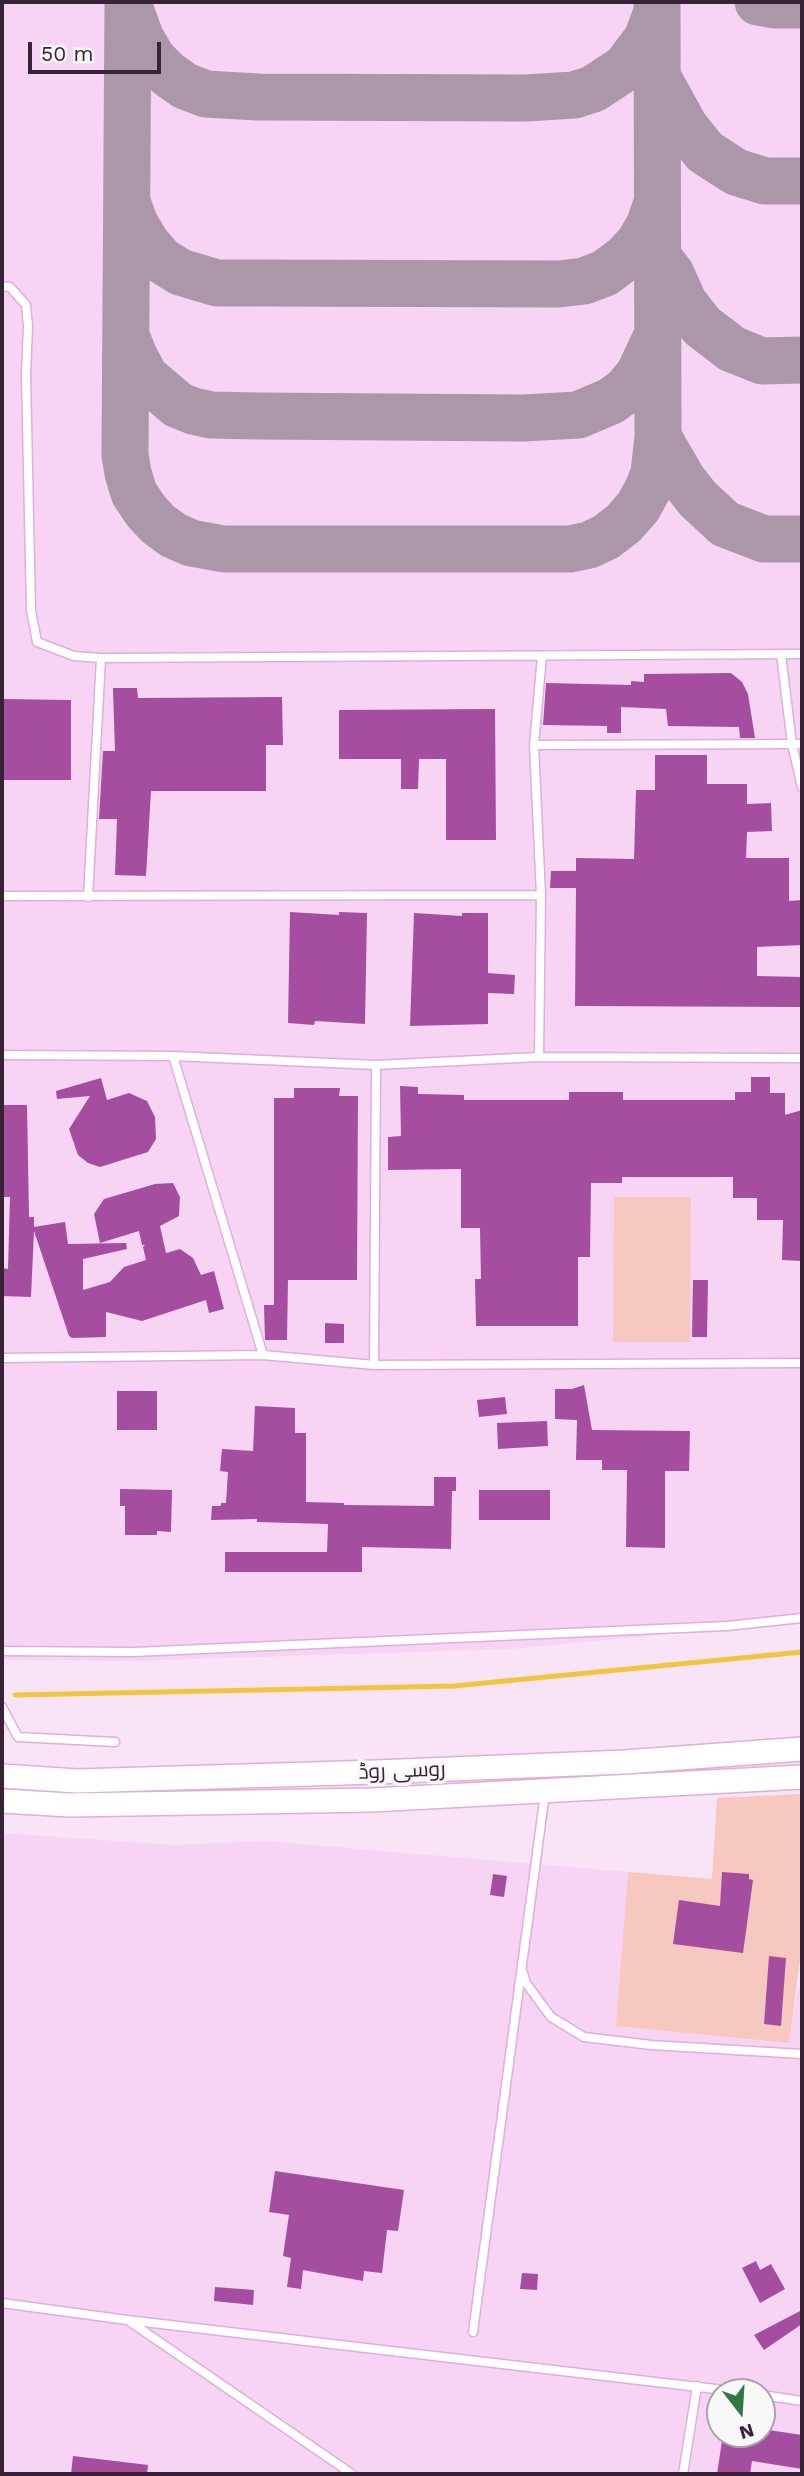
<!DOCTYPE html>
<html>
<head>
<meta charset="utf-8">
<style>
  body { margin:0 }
  #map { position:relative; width:804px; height:2476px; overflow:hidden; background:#f9e3f6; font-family:"Work Sans",sans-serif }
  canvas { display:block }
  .frame { position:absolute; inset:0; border:4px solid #372335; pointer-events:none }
  .north { position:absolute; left:706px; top:2378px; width:70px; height:70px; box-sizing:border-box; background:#f8f8f8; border:2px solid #aba3aa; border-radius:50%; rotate:163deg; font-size:19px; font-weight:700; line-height:28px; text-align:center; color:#372335 }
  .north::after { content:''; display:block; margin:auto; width:24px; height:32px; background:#307845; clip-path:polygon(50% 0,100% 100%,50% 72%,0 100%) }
  .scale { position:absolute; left:28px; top:42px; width:133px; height:32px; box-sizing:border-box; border:4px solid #372335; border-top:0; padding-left:9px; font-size:21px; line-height:24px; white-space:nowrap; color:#372335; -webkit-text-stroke:5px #f8f8f8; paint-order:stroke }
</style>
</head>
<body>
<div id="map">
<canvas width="804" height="2476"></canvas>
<div class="frame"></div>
<div class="north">N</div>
<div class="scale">50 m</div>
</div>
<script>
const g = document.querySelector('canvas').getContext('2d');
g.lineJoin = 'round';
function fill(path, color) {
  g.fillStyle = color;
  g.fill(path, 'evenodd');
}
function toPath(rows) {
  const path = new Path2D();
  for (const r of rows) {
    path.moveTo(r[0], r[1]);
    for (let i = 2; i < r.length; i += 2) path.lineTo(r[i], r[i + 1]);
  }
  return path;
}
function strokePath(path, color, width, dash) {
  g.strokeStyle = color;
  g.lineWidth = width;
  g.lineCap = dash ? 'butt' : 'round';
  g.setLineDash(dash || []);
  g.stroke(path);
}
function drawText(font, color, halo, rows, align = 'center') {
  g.font = font + ' "Work Sans",Cairo,sans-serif';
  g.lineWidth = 7;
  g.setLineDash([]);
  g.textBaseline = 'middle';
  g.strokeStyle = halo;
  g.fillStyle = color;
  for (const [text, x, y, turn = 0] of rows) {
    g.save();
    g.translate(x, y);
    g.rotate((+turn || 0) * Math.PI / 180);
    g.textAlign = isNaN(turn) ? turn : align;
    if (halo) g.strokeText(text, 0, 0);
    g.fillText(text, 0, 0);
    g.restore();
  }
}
fill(toPath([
  [2,2,802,2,802,1621,512,1649,133,1661,2,1660],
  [2,1833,173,1845,266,1841,628,1872,617,2026,789,2043,798,1988,802,1988,802,2474,2,2474],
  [720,2392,762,2392,762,2434,720,2434]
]), '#f8d4f4');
fill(toPath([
  [614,1197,691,1197,690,1342,613,1342],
  [802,1794,802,1944,789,2043,616,2026,628,1872,712,1879,717,1798]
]), '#f7c8bf');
strokePath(toPath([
  [15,1695,454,1686,802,1652]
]), '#f1c63e', 5);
strokePath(toPath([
  [128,2,125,455,128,473,134,493,146,511,158,524,173,535,191,543,224,549,570,549,589,545,606,537,624,523,638,507,648,489,654,473,658,437],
  [657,2,658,437,683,480,698,499,725,524,764,539,802,539],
  [758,2,774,5,802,5],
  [130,9,141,39,153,59,168,74,185,86,206,94,258,97,526,98,574,95,593,89,625,68,647,39,657,12],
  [658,78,685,127,705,152,736,172,765,181,802,181],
  [127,202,135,224,147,244,161,260,180,272,217,283,258,283,559,284,584,281,605,273,625,258,639,243,649,226,657,203],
  [658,257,671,274,684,303,702,326,732,349,762,361,802,360],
  [126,336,134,356,145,377,178,405,193,411,211,415,257,416,523,418,578,415,611,401,626,390,639,374,656,338]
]), '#ac96a9', 47);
fill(toPath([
  [731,673,742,682,748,694,755,738,740,738,739,727,668,726,666,709,621,707,621,733,607,733,607,726,543,725,546,683,631,685,631,681,644,682,644,674],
  [113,688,137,688,138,698,282,697,283,745,266,745,266,791,151,791,146,876,115,875,117,819,99,819,103,751,115,751],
  [3,699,71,700,71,780,3,780],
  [495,709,496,840,446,840,446,759,419,759,418,789,401,789,401,759,339,759,339,710],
  [655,755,707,755,707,784,747,784,747,804,771,803,772,831,747,832,746,858,789,858,789,901,802,900,802,945,757,947,757,976,802,977,802,1007,575,1006,576,888,550,888,551,871,576,871,576,858,634,859,636,790,655,790],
  [290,912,339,915,339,912,367,913,365,1024,315,1021,314,1025,288,1023],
  [414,913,462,916,462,913,488,913,488,973,515,975,514,994,488,993,488,1024,410,1026],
  [751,1077,770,1077,770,1093,785,1093,785,1115,802,1110,802,1261,782,1260,783,1220,757,1220,757,1198,733,1198,733,1177,622,1177,622,1183,591,1183,590,1257,578,1257,578,1326,476,1326,475,1279,481,1279,480,1228,461,1228,461,1169,388,1170,388,1137,401,1136,400,1086,418,1087,418,1094,464,1095,464,1100,569,1100,569,1092,623,1092,623,1100,735,1100,735,1092,751,1092],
  [101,1078,107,1100,129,1093,147,1101,155,1117,156,1139,148,1152,100,1167,88,1163,78,1155,69,1129,90,1096,57,1099,56,1091],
  [294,1088,340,1088,339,1096,358,1096,357,1280,288,1280,287,1340,265,1340,264,1305,274,1305,274,1098,294,1098],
  [2,1105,27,1105,29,1217,34,1217,34,1227,65,1222,68,1244,126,1243,127,1249,83,1259,83,1290,110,1282,124,1267,146,1260,143,1247,145,1245,142,1245,139,1231,100,1243,94,1214,104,1199,155,1184,173,1183,180,1197,179,1216,160,1226,166,1253,180,1249,193,1258,201,1275,214,1271,224,1309,209,1313,206,1300,142,1321,106,1312,106,1337,72,1338,69,1336,34,1231,31,1297,2,1296,2,1268,8,1269,10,1197,2,1197],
  [693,1280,708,1280,707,1337,692,1337],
  [325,1323,344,1324,344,1343,325,1343],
  [584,1385,592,1430,690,1431,689,1471,665,1471,665,1548,626,1547,627,1470,602,1470,602,1460,576,1460,577,1420,555,1419,555,1389,572,1389],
  [117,1391,157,1391,157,1430,117,1430],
  [505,1397,507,1414,479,1417,477,1400],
  [255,1406,295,1408,295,1433,306,1433,306,1502,344,1503,344,1505,434,1506,434,1477,456,1477,456,1491,452,1491,451,1549,362,1547,362,1572,225,1572,225,1552,327,1552,328,1524,257,1522,257,1519,211,1520,212,1506,221,1506,221,1503,226,1503,228,1472,220,1471,222,1449,253,1451],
  [547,1421,548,1446,498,1449,497,1423],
  [120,1489,172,1490,171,1532,157,1531,157,1535,125,1535,125,1506,120,1506],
  [479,1490,550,1490,550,1520,479,1520],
  [722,1872,749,1874,749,1879,753,1880,743,1953,673,1944,679,1900,720,1906],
  [493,1874,507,1876,504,1897,490,1895],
  [769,1956,786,1958,781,2026,764,2024],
  [275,2171,404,2190,398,2231,387,2230,382,2273,364,2271,363,2281,303,2270,301,2289,287,2287,291,2258,283,2256,289,2215,269,2212],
  [756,2261,760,2270,771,2264,785,2289,760,2303,742,2268],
  [522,2273,538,2274,537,2290,520,2289],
  [215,2287,254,2290,253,2305,214,2301],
  [802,2310,802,2324,764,2350,754,2335],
  [762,2429,802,2435,802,2469,752,2461,750,2474,717,2474,723,2434,762,2434],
  [73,2456,148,2465,147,2474,71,2474]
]), '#a54e9f');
const service = toPath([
  [2,286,10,287,26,305,28,326,26,374,31,610,37,642,74,656,101,658,802,654],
  [781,654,792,744,802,787],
  [534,745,802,744],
  [2,896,541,895],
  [88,897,101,658],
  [2,1055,173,1056,376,1065,539,1057,802,1058],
  [173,1056,263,1355],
  [539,1057,541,895,534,745,542,656],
  [2,1358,263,1355,374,1365,802,1363],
  [374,1365,376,1065],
  [2,1651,134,1652,727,1626,802,1618],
  [2,1707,18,1737,115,1742],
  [523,1973,526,1983,551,2017,584,2037,651,2045,802,2054],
  [2,2303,127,2320,741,2392],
  [129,2321,352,2474],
  [473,2332,545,1793],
  [762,2395,802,2401],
  [683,2474,697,2386]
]);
const secondary = toPath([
  [2,1776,77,1781,376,1772,625,1762,802,1749],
  [2,1801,70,1805,372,1800,802,1777]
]);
strokePath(service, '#e1addb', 11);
strokePath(secondary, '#e1addb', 26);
strokePath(service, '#fff', 8);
strokePath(secondary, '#fff', 23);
drawText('21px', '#372335', '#f8f8f8', [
  ["روسی روڈ",402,1771,-2]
]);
</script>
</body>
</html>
